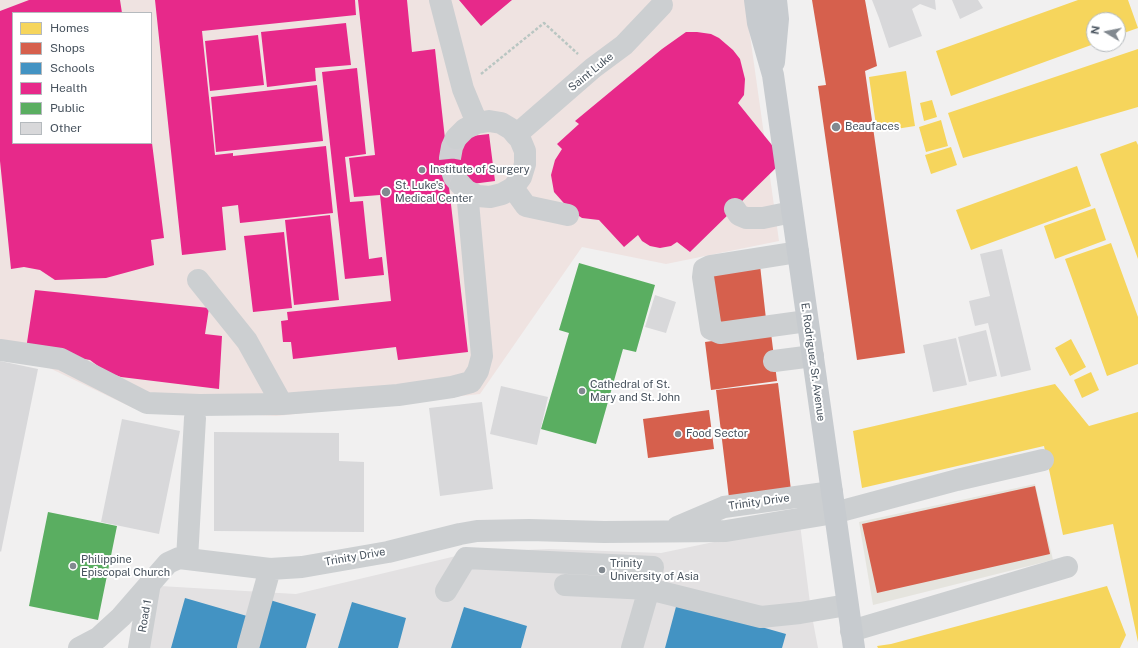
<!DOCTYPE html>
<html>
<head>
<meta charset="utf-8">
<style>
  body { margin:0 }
  #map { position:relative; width:1138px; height:648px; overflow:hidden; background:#f1f0f0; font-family:"Public Sans",sans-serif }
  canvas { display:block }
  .legend { position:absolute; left:12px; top:12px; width:140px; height:132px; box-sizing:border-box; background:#fff; border:1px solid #b5babe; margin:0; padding:5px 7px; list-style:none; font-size:12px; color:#47525d }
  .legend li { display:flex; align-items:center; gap:8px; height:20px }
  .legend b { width:20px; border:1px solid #b5babe }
  .north { position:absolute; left:1086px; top:12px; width:40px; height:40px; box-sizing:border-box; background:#fff; border:1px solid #b5babe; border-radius:50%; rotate:280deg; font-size:11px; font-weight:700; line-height:16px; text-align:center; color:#47525d }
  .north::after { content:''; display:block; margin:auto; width:14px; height:18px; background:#828990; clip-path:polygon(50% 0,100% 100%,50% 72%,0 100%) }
</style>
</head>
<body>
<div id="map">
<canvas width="1138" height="648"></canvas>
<ul class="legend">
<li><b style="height:11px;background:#f6d55c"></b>Homes</li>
<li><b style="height:11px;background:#d6604d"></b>Shops</li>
<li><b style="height:11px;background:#4393c3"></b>Schools</li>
<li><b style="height:11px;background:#e7298a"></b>Health</li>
<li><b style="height:11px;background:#5aae61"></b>Public</li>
<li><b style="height:11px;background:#d8d8da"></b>Other</li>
</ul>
<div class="north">N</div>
</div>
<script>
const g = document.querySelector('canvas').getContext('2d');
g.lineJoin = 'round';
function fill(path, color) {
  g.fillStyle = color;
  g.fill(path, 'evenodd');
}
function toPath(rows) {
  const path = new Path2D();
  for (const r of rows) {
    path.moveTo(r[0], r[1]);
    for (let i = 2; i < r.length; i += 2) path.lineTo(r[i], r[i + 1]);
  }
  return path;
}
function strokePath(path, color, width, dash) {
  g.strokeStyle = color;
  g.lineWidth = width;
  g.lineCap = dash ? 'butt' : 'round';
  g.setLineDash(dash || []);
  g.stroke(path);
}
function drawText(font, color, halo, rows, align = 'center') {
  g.font = font + ' "Public Sans",sans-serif';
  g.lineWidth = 4;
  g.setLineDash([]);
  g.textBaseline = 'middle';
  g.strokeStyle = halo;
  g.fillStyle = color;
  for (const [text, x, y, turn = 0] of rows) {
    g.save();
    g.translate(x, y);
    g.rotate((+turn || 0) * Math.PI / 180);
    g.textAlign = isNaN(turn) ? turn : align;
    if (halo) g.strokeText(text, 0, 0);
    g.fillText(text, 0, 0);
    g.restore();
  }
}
fill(toPath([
  [1035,484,1053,560,873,605,859,522]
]), '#e5e4de');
fill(toPath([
  [800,524,811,611,818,648,148,648,160,586,296,594,473,552,549,549,661,553]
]), '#e3e1e2');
fill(toPath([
  [0,0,745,0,779,241,666,264,582,247,480,394,277,416,135,409,41,364,0,356],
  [13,13,151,13,151,143,13,143]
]), '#efe3e1');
fill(toPath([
  [1078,0,1128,0,1138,28,1118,35,1118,20,1094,20,1094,44,951,96,936,51],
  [1138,49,1138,107,963,158,948,113],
  [906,71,915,126,877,132,869,77],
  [932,100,937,117,924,121,920,103],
  [941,120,948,146,926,152,919,127],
  [1136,141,1138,145,1138,259,1100,154],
  [951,147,957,165,931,174,925,155],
  [1077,166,1091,206,971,250,956,210],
  [1095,208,1106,240,1055,259,1044,226],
  [1111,243,1138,317,1138,364,1107,376,1065,259],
  [1071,339,1086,367,1070,376,1055,348],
  [1091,372,1099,390,1082,398,1074,380],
  [1055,384,1089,426,1138,412,1138,642,1113,524,1063,535,1044,446,862,488,853,431],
  [1107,586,1126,635,1120,648,878,648,877,646,891,644]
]), '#f6d55c');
fill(toPath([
  [812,0,865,0,877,66,865,71,905,353,857,360,818,86,826,85],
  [760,265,766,319,718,324,712,272],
  [771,333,777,381,711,390,705,342],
  [778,383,791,490,729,498,716,390],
  [709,410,714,449,648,458,643,419],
  [1035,486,1050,554,877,593,862,524]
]), '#d6604d');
fill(toPath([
  [185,598,247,616,238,648,171,648],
  [270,600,316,614,306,648,256,648],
  [352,602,406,618,398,648,338,648],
  [677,603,786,634,782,648,665,648],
  [464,607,527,626,521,648,451,648]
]), '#4393c3');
fill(toPath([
  [29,0,120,0,122,13,13,13,13,143,152,143,164,238,151,240,154,265,106,278,55,280,40,270,24,267,11,269,0,161,0,11],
  [155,0,355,0,356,15,202,31,215,155,233,153,233,156,326,146,333,213,240,223,238,205,222,207,226,250,182,255],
  [358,0,407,0,412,52,435,49,445,139,489,134,495,181,449,187,468,352,398,360,396,347,293,359,291,342,283,342,281,321,288,320,287,312,391,301,380,195,354,197,349,158,375,155],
  [459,0,512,0,481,26],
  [346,23,351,65,315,68,316,81,267,87,261,32],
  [686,32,697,32,711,34,719,38,733,50,740,59,745,79,744,95,738,103,784,160,690,252,677,242,671,246,660,248,650,246,642,241,638,235,624,247,599,220,582,218,570,210,554,192,551,175,555,160,562,149,557,144,579,124,575,121,662,49],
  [258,35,264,85,210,91,205,41],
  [357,68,366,154,345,157,350,202,363,201,369,259,382,257,384,275,345,279,322,72],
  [317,85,323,141,216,152,211,97],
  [330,215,339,300,294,305,285,220],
  [284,232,292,308,253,312,244,236],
  [35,290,209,308,205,334,222,336,219,389,121,377,106,372,90,360,26,349]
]), '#e7298a');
fill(toPath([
  [579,263,655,285,636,352,623,349,596,444,541,429,569,333,559,330],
  [48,512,117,526,98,620,29,606]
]), '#5aae61');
fill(toPath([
  [872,0,935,0,936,10,920,4,912,9,922,36,889,48,879,18],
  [952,0,978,0,983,8,960,19],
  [1002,249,1031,370,1001,377,988,323,975,326,969,301,990,296,980,254],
  [655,295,676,302,666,333,645,327],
  [986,330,997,376,969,382,958,337],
  [956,338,967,385,933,392,923,345],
  [0,361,38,369,1,552,0,551],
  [501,386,548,397,537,445,490,434],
  [482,402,493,489,440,496,429,408],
  [122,419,180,431,159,534,101,522],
  [214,432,339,433,339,461,364,462,364,532,214,531]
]), '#d8d8da');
strokePath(toPath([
  [456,138,452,147,450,158,451,168,454,177,461,185]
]), '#cfd0d3', 22, [22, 11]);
strokePath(toPath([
  [481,74,544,23,578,54]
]), '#b9c6c2', 2.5, [3, 2]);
strokePath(toPath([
  [440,0,463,89,477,123],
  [516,135,593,68,624,45,662,5],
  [456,138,465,129,477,123,489,121,501,123,511,129,516,135,520,139,525,151,525,164,521,177,513,188,502,194,490,197,478,196,467,191,461,185],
  [513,188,526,206,568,215],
  [735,209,739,215,746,218,763,218,792,212],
  [798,252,710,266,704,269,703,277,711,329,720,333,807,321],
  [198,280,247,341,282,404],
  [0,350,61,359,147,403,200,405,282,404,398,395,452,387,471,382,478,371,482,356,467,191],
  [774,361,813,356],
  [677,527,724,507,832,492],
  [187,559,195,418],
  [565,585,649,589,761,617,800,613,847,605],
  [446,591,466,558,653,567,649,589,632,648],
  [851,631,1067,567],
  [79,648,98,638,121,617,168,563,179,558,270,569,302,567,388,552,460,534,477,531,529,530,604,532,726,531,834,513,957,480,1043,460],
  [139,648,150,583],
  [248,648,270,569]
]), '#cccfd1', 22);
strokePath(toPath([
  [755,0,758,23,773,75,854,648],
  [774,62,778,19,776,0]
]), '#c7cbcf', 22);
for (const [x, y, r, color] of [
  [836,127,5,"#828990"],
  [422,170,4,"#828990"],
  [386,192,5,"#828990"],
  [582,391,4,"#828990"],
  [678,434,4,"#828990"],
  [73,566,4,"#828990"],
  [602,570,4,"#828990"]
]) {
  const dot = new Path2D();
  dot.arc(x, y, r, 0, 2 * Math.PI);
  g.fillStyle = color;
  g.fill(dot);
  strokePath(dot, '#fff', 1.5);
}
drawText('11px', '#47525d', '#fff', [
  ["Saint Luke",591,72,-39],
  ["E. Rodriguez Sr. Avenue",813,362,82],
  ["Trinity Drive",759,502,-8],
  ["Trinity Drive",355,557,-10],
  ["Road 1",145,616,-80]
]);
drawText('11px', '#47525d', '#fff', [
  ["Beaufaces",845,127],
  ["Institute of Surgery",430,170],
  ["St. Luke's",395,186],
  ["Medical Center",395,199],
  ["Cathedral of St.",590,385],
  ["Mary and St. John",590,398],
  ["Food Sector",686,434],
  ["Philippine",81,560],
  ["Episcopal Church",81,573],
  ["Trinity",610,564],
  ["University of Asia",610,577]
], 'left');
</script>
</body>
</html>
